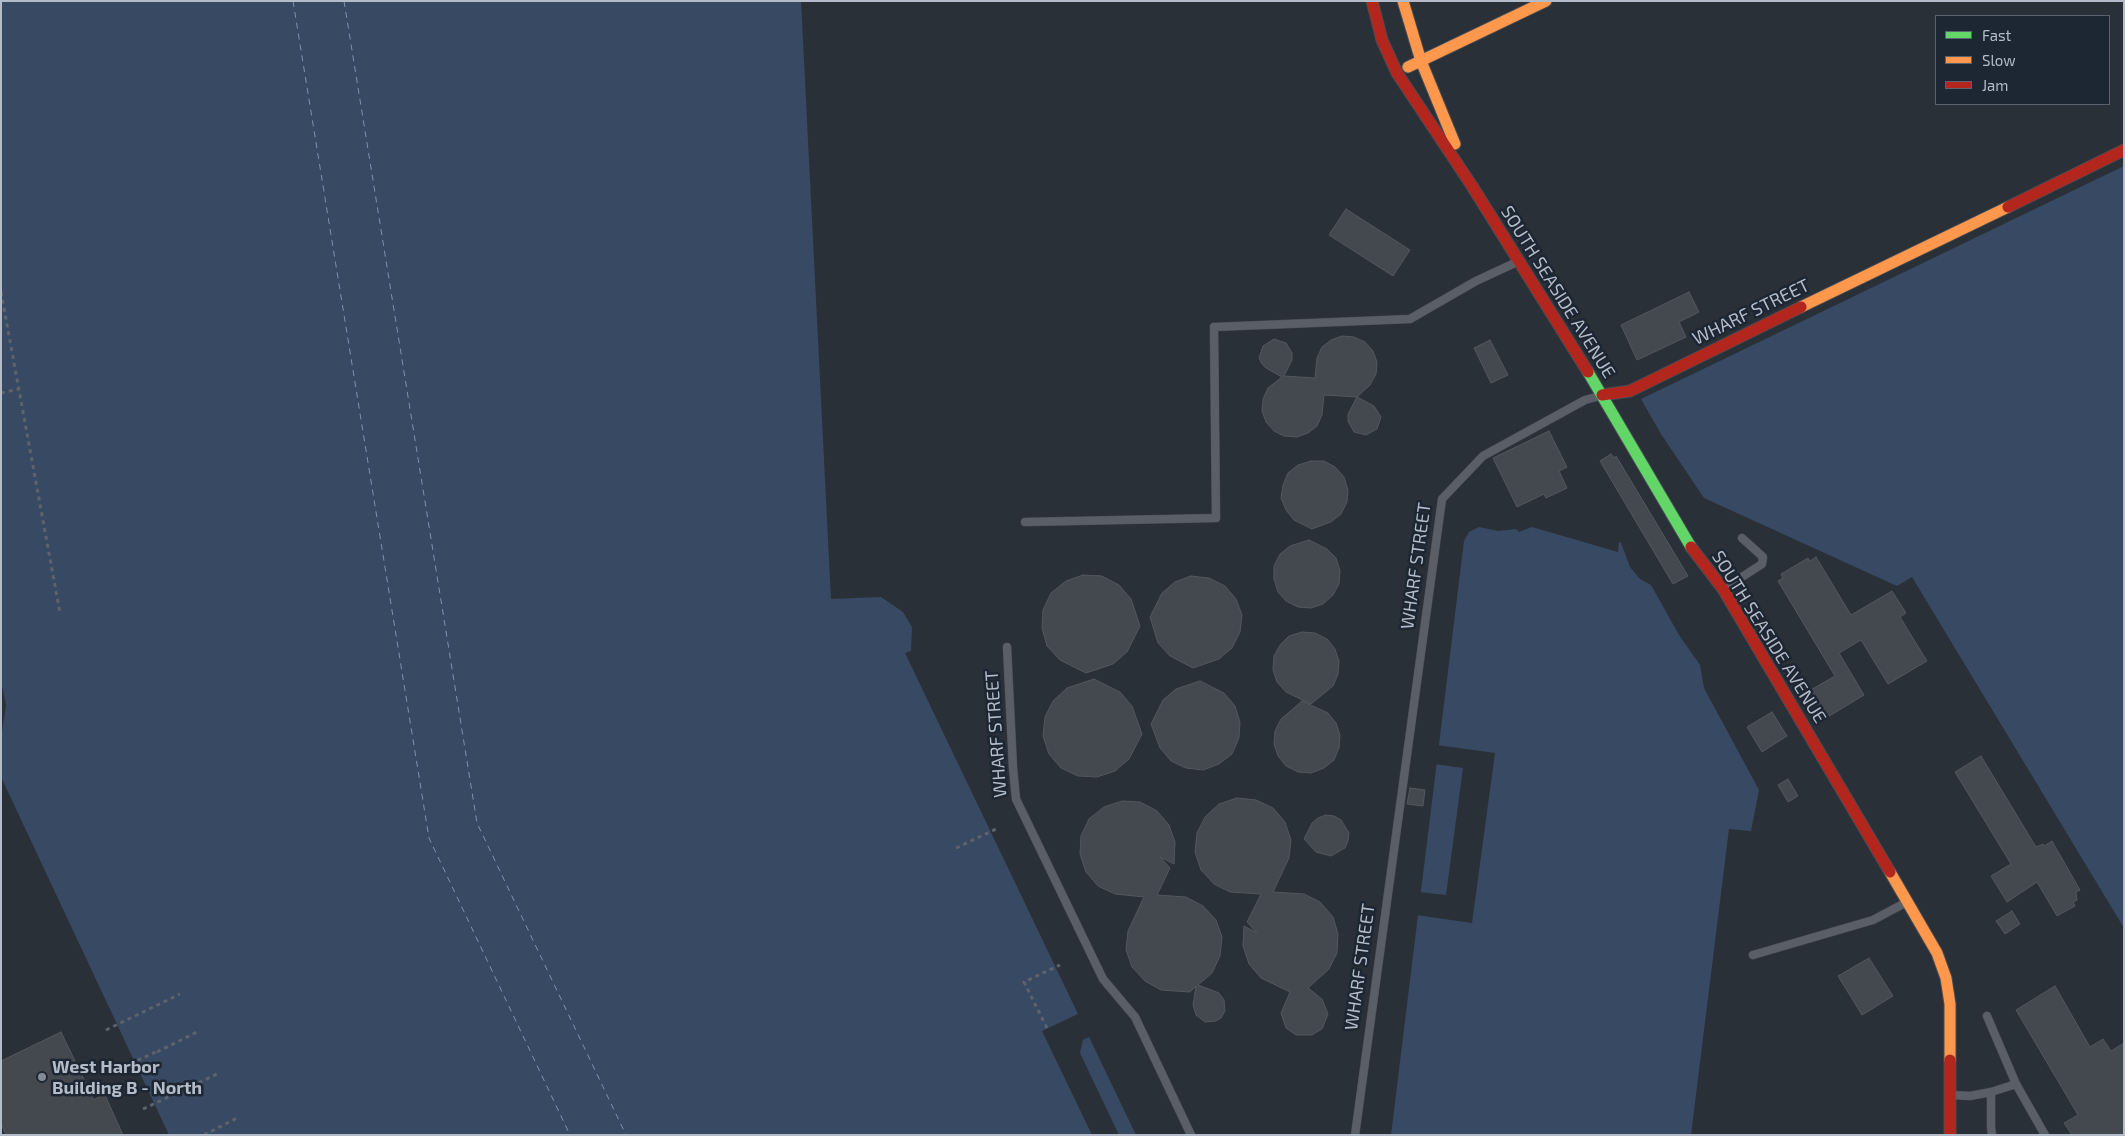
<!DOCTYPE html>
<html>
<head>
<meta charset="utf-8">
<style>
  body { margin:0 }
  #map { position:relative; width:2125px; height:1136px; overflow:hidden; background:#2a3038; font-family:"Exo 2",sans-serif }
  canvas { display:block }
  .frame { position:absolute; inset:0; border:2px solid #b4bcc9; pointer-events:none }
  .legend { position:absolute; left:1935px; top:15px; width:175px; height:90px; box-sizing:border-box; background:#1d2633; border:1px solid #59626f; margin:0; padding:6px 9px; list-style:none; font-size:15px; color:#b4bcc9 }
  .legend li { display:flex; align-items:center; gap:10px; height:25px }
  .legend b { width:25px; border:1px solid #59626f }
</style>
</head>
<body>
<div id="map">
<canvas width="2125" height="1136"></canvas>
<div class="frame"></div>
<ul class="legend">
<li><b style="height:6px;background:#63d668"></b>Fast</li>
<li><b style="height:6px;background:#ff974d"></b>Slow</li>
<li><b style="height:6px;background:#b3261e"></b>Jam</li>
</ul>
</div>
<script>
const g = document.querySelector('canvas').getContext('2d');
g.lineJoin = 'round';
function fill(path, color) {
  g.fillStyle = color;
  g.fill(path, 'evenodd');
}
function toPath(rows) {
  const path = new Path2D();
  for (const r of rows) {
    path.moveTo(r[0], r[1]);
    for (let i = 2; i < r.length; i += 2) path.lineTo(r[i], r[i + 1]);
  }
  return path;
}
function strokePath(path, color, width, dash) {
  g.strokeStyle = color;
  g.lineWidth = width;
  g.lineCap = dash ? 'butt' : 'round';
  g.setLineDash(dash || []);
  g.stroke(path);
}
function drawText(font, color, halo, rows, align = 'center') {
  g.font = font + ' "Exo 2",sans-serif';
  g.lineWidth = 5;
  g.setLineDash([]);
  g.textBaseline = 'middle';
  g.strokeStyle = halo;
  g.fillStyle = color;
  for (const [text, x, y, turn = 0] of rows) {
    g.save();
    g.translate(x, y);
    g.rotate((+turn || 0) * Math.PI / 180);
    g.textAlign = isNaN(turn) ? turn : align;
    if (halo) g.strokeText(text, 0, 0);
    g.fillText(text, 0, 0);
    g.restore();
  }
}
fill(toPath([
  [1,1,801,1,831,599,881,597,903,612,912,627,911,651,905,653,1136,1135,169,1135,1,777,1,739,6,705,1,681],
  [2124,166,2124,928,1912,577,1897,586,1704,498,1661,434,1641,399],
  [1479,527,1498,531,1516,529,1519,532,1532,527,1618,552,1619,542,1621,543,1630,567,1640,579,1651,585,1679,635,1700,665,1704,688,1759,790,1751,831,1729,829,1691,1135,1391,1135,1464,541,1469,532]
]), '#384963');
fill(toPath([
  [1437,745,1495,753,1472,923,1416,915,1419,892,1446,895,1463,768,1434,764],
  [1080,1013,1091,1036,1083,1040,1080,1053,1119,1135,1092,1135,1042,1031]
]), '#2a3038');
strokePath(toPath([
  [293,1,429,838,570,1135],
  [344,1,477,823,626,1135]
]), '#7c92b1', 1, [6, 5]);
const building = toPath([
  [1346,209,1410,250,1393,276,1329,235,1346,209],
  [1689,292,1699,312,1679,322,1686,337,1637,360,1621,325,1689,292],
  [1342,336,1354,337,1365,342,1373,351,1377,362,1376,374,1370,385,1357,397,1324,395,1322,415,1317,426,1308,433,1297,437,1284,436,1274,431,1266,422,1262,411,1263,399,1268,388,1282,377,1266,368,1262,364,1259,358,1263,346,1274,339,1286,343,1292,353,1292,360,1284,376,1315,378,1317,358,1322,347,1331,340,1342,336],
  [1490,340,1508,375,1491,383,1474,348,1490,340],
  [1357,397,1374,406,1381,417,1377,429,1366,435,1354,432,1348,421,1348,414,1357,397],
  [1549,431,1567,467,1559,471,1567,488,1546,498,1544,494,1517,507,1493,458,1549,431],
  [1611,454,1614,458,1616,456,1688,576,1673,584,1600,461,1611,454],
  [1311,461,1324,461,1335,467,1344,477,1348,490,1347,502,1341,514,1331,522,1312,529,1294,520,1286,510,1281,498,1283,485,1288,473,1298,465,1311,461],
  [1309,540,1327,549,1336,558,1340,571,1339,584,1333,595,1323,604,1311,608,1298,607,1286,601,1278,592,1274,579,1274,566,1280,554,1290,546,1309,540],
  [1816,557,1851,615,1892,591,1906,613,1900,617,1927,661,1888,684,1861,640,1839,653,1864,695,1826,718,1809,691,1835,676,1778,581,1783,578,1781,574,1808,558,1810,561,1816,557],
  [1083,575,1102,576,1119,585,1131,599,1140,626,1127,652,1113,664,1086,673,1060,660,1047,646,1042,628,1043,610,1051,593,1066,581,1083,575],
  [1191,576,1209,578,1225,586,1236,599,1242,615,1240,632,1232,648,1219,659,1193,668,1170,656,1158,643,1150,617,1162,593,1175,582,1191,576],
  [1302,632,1315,633,1327,639,1335,649,1339,661,1338,674,1333,686,1311,704,1286,692,1277,682,1273,670,1274,656,1280,645,1289,636,1302,632],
  [1094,679,1120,692,1132,706,1142,734,1129,759,1115,771,1097,777,1078,776,1061,768,1049,754,1043,736,1045,717,1053,701,1067,688,1094,679],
  [1200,681,1224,693,1235,706,1240,722,1239,738,1232,754,1219,764,1203,770,1186,768,1171,761,1160,748,1151,724,1163,700,1176,689,1200,681],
  [1302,701,1328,713,1336,723,1340,735,1339,748,1334,760,1324,768,1311,773,1298,772,1286,766,1278,756,1274,744,1275,731,1281,719,1302,701],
  [1772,712,1787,736,1762,752,1747,727,1772,712],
  [1981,756,2036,847,2043,844,2044,846,2052,841,2080,890,2076,892,2077,900,2073,902,2075,906,2057,916,2037,882,2007,902,1991,876,2011,864,1955,772,1981,756],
  [1788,779,1798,796,1788,802,1778,785,1788,779],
  [1410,788,1425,790,1423,806,1407,804,1410,788],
  [1237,798,1256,800,1273,808,1285,822,1291,840,1289,858,1273,892,1304,894,1320,902,1333,917,1338,934,1337,953,1329,969,1308,988,1322,999,1328,1014,1322,1029,1312,1035,1296,1035,1286,1028,1281,1013,1290,992,1261,978,1249,964,1243,946,1244,926,1257,933,1247,922,1261,894,1230,892,1214,884,1201,870,1195,852,1197,833,1205,817,1219,804,1237,798],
  [1122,801,1140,802,1157,811,1169,825,1175,842,1174,864,1160,857,1170,868,1157,895,1186,897,1203,906,1216,920,1222,937,1220,956,1212,973,1198,985,1219,993,1224,1000,1225,1011,1221,1018,1216,1021,1205,1022,1196,1015,1193,1005,1196,986,1190,992,1161,990,1145,981,1132,967,1126,950,1128,931,1144,897,1115,894,1098,886,1086,872,1080,854,1081,836,1089,819,1104,807,1122,801],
  [1326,815,1334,816,1341,820,1349,833,1348,841,1345,848,1331,856,1316,852,1304,839,1312,823,1318,818,1326,815],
  [2012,911,2020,924,2005,934,1996,921,2012,911],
  [1869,958,1893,996,1862,1015,1838,976,1869,958],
  [2055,986,2090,1047,2103,1039,2111,1051,2124,1043,2124,1135,2072,1135,2064,1123,2078,1115,2016,1010,2055,986],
  [61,1032,94,1100,104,1093,123,1135,6,1135,1,1124,1,1061,61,1032]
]);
fill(building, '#444950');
strokePath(building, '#52575f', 1);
const lane = toPath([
  [1025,522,1216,518,1214,327,1410,319,1476,281,1517,262],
  [1725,588,1762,564,1763,557,1742,538],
  [1007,647,1013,768,1016,799,1103,979,1135,1017,1191,1135],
  [1753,955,1873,920,1905,903],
  [1987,1016,2016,1084],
  [1991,1092,1991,1127,1992,1135],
  [1952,1095,1970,1096,1991,1092,2016,1084,2045,1135],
  [1355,1135,1442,499,1483,456,1585,400,1600,396]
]);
const fast = toPath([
  [1588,372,1691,547]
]);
const slow = toPath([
  [1403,1,1421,61,1455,144],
  [1408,67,1546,1],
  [1801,307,2008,207],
  [1890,872,1937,953,1946,978,1950,1004,1950,1060]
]);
const jam = toPath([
  [1372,1,1382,40,1397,73,1472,186,1588,372],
  [2008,207,2124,150],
  [1602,395,1630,391,1801,307],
  [1691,547,1723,589,1890,872],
  [1950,1060,1950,1135]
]);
strokePath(lane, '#484c53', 9);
strokePath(fast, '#484c53', 13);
strokePath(slow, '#484c53', 13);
strokePath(jam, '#484c53', 13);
strokePath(toPath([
  [1,292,60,613],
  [1,393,19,389],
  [956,848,996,829],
  [1047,1028,1024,982,1060,965],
  [106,1030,180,994],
  [157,1052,197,1032],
  [123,1067,158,1051],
  [177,1093,217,1074],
  [143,1109,177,1093],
  [204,1135,237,1118]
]), '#5d636a', 3, [4, 4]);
strokePath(lane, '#5a5e66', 8);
strokePath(fast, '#63d668', 11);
strokePath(slow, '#ff974d', 11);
strokePath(jam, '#b3261e', 11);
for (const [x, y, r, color] of [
  [42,1077,5,"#848b96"]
]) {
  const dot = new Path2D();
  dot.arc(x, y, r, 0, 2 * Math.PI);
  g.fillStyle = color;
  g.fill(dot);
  strokePath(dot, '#1d2633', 2);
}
drawText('18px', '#b4bcc9', '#1d2633', [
  ["SOUTH SEASIDE AVENUE",1558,292,58],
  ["WHARF STREET",1751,312,-26],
  ["WHARF STREET",1416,566,-82],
  ["SOUTH SEASIDE AVENUE",1769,637,58],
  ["WHARF STREET",996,734,-94],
  ["WHARF STREET",1360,967,-82]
]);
drawText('bold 18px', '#b4bcc9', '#1d2633', [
  ["West Harbor",52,1067],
  ["Building B - North",52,1088]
], 'left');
</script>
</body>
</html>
